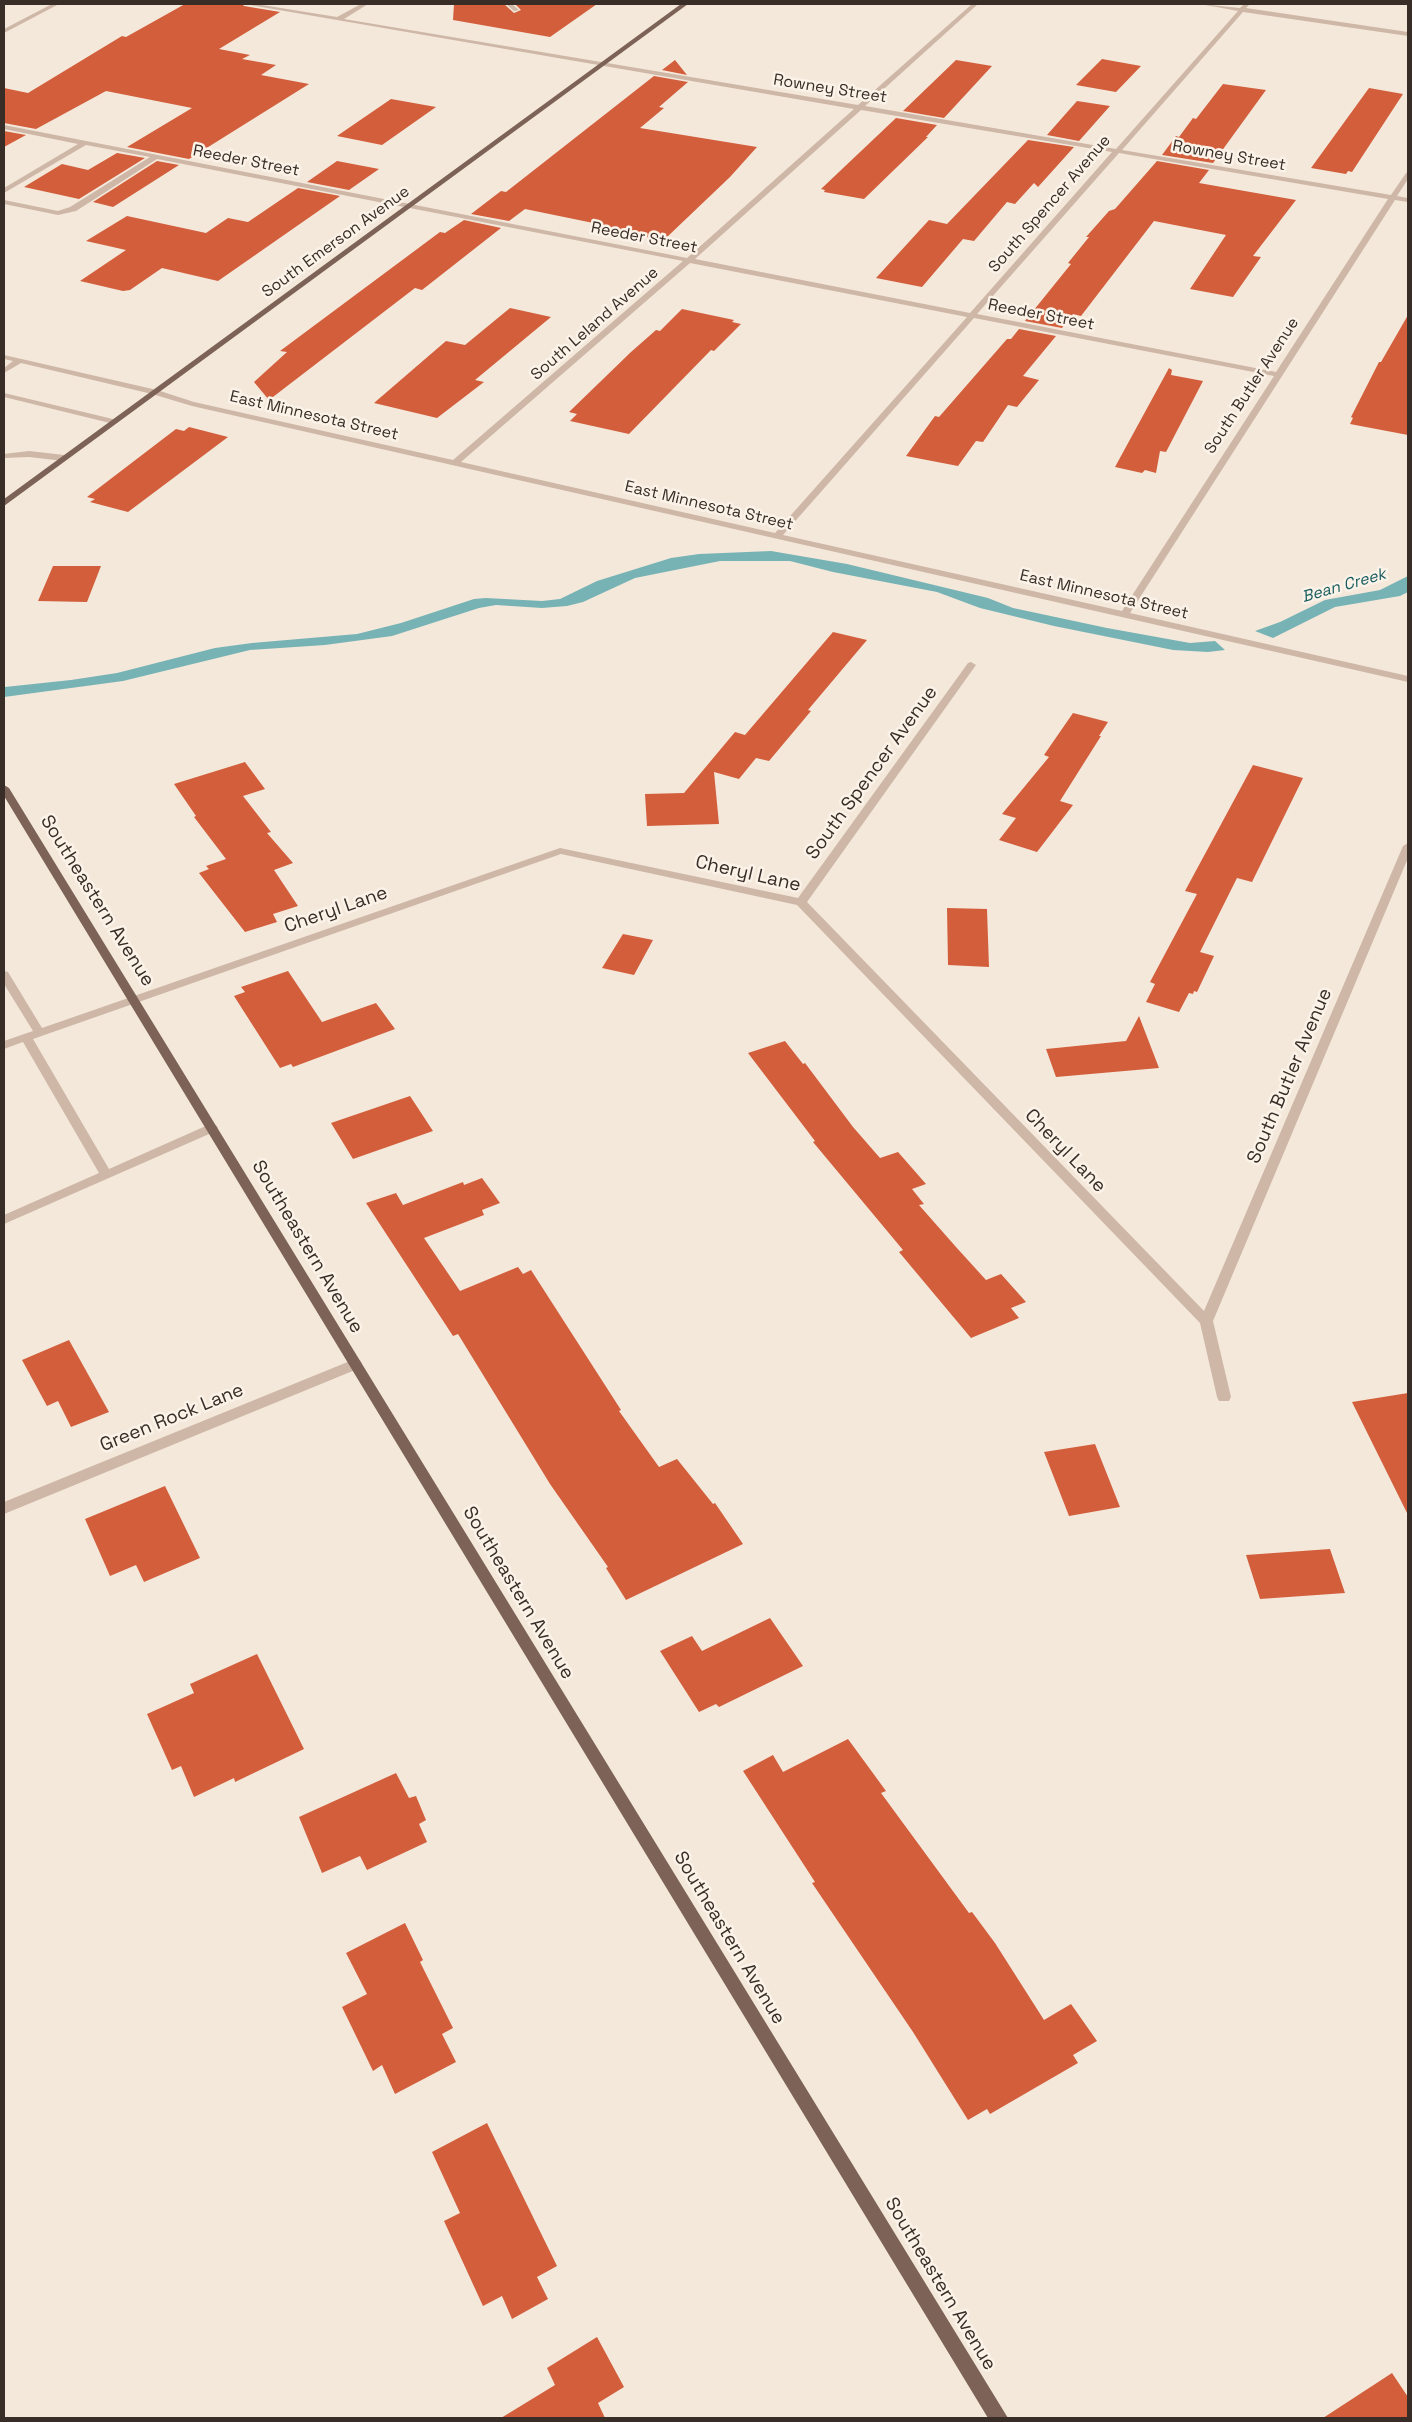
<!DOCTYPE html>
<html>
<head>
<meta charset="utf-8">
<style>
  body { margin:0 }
  #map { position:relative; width:1412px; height:2422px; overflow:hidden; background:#f4e8db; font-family:"Space Grotesk",sans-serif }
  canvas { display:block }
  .frame { position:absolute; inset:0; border:5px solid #392d27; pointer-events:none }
</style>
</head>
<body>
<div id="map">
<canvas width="1412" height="2422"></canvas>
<div class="frame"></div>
</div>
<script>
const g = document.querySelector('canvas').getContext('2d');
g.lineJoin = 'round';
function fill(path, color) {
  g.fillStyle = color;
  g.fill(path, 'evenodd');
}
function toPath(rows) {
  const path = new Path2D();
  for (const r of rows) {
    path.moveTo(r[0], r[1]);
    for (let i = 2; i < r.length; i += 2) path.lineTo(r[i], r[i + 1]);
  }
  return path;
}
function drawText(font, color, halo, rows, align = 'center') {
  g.font = font + ' "Space Grotesk",sans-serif';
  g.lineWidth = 5;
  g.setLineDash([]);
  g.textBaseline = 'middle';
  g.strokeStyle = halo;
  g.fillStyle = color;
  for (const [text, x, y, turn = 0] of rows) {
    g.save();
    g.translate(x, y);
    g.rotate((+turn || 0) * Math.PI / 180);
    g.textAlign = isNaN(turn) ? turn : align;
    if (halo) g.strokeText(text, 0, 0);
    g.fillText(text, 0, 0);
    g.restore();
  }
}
fill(toPath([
  [771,551,847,564,988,598,1013,608,1107,628,1190,643,1215,641,1225,650,1208,652,1173,650,1054,626,980,608,937,592,833,572,790,561,720,561,635,578,583,602,567,606,542,608,496,605,479,608,392,636,325,645,250,650,123,681,4,697,5,687,71,680,117,673,215,648,252,643,357,634,401,623,474,599,486,598,542,601,560,599,597,581,671,558,699,554],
  [1408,576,1408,592,1400,596,1335,607,1273,638,1255,631,1280,622,1325,600,1380,590]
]), '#77b3b5');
fill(toPath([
  [185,4,242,4,244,6,280,12,219,49,250,55,242,59,276,65,261,75,309,84,189,159,127,147,192,108,106,91,36,129,4,123,4,88,28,93,122,36,126,37],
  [454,4,504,4,514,13,521,10,515,4,597,4,550,37,453,20],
  [1102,59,1141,66,1116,92,1076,85],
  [675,60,687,75,662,70],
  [956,60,992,66,944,118,903,111],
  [654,76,688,82,659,107,664,108,640,128,757,147,730,177,666,238,654,236,652,238,614,231,616,229,601,226,603,225,525,209,509,221,471,214,501,191,506,192],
  [1223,84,1266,90,1213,163,1162,155,1176,136,1179,137,1193,118,1196,119],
  [1369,88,1403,94,1352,172,1348,171,1346,174,1311,168],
  [391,99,436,107,382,145,337,136],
  [1077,101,1110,106,1079,141,1047,135],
  [896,118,937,125,926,137,928,137,864,199,824,192,825,190,821,189],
  [4,131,26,135,4,147],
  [1028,140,1074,147,1038,187,1034,183,1015,204,1007,202,974,241,963,239,922,287,876,278,929,220,947,224],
  [117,153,145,158,79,199,24,187,62,164,88,170],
  [157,161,179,165,113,207,93,202],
  [337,161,379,169,349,190,307,182],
  [1157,161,1209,170,1199,183,1296,200,1253,256,1261,257,1233,297,1190,289,1226,235,1154,221,1081,316,1073,314,1062,328,1025,321,1071,264,1068,263,1089,237,1086,237,1109,211,1115,209],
  [298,188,340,196,218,281,162,268,130,290,123,291,80,281,126,250,86,241,127,216,206,233,228,218,248,222],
  [464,220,501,228,422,290,415,288,269,400,254,382,287,352,280,351,440,232,445,233],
  [510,308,551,317,475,380,484,382,437,418,374,403,446,341,465,345],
  [682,309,734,320,732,322,741,324,714,351,711,350,629,434,570,421,577,414,569,412,631,352,656,330,660,331],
  [1408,315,1408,435,1350,424,1353,418,1351,417,1379,362,1381,362],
  [1019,329,1056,336,1023,376,1039,380,1017,407,1008,405,983,442,976,441,958,466,906,456,935,416,939,417,1007,339,1011,339],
  [1169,368,1172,370,1171,375,1203,381,1166,452,1160,451,1156,473,1145,470,1142,473,1115,467],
  [189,427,228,437,128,512,90,502,95,499,87,497,176,429,184,431],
  [53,566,101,566,87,602,38,601],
  [833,632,867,640,808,710,811,711,769,761,756,758,739,779,714,772,719,824,647,826,645,794,684,793,735,732,745,735],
  [1073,713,1108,722,1099,736,1101,736,1060,801,1073,805,1037,852,999,840,1016,818,1002,814,1049,757,1044,755],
  [245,762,265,789,243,796,271,832,267,833,293,863,274,870,298,906,273,914,277,922,245,932,199,873,209,869,206,866,226,859,194,817,196,816,174,784],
  [1253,765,1303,778,1252,882,1237,878,1200,952,1214,956,1197,992,1194,991,1193,994,1189,993,1179,1012,1146,1002,1155,984,1150,982,1197,894,1185,891],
  [947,908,987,909,989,967,948,965],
  [623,934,653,940,634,975,602,968],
  [288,971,322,1022,376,1003,395,1029,293,1067,291,1064,280,1068,234,996,245,992,241,987],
  [1139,1016,1159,1068,1056,1077,1046,1049,1126,1041],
  [785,1041,803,1064,805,1063,853,1127,880,1158,898,1152,926,1184,912,1189,924,1204,919,1205,956,1247,986,1280,1001,1274,1026,1302,1011,1308,1019,1318,971,1338,899,1252,903,1250,813,1142,815,1141,748,1053],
  [410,1096,433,1131,353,1159,331,1123],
  [482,1178,500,1203,482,1210,484,1215,424,1238,460,1291,518,1267,523,1274,531,1270,621,1410,619,1411,659,1467,677,1459,713,1504,715,1503,743,1544,626,1600,606,1568,608,1567,550,1484,458,1334,453,1336,366,1203,396,1193,403,1205,463,1182,464,1185],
  [69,1340,109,1412,71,1427,58,1401,47,1406,22,1360],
  [1408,1393,1408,1515,1352,1402],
  [1095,1444,1120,1507,1069,1516,1044,1452],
  [165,1486,200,1558,144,1582,136,1565,110,1576,85,1519],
  [1330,1549,1345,1593,1260,1599,1246,1555],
  [770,1618,803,1666,719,1707,716,1704,699,1712,660,1651,692,1636,702,1651],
  [257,1654,304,1749,235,1782,234,1778,194,1797,181,1766,172,1770,147,1714,194,1693,190,1684],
  [848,1739,886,1791,881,1793,969,1913,972,1912,995,1943,1044,2020,1071,2004,1097,2041,1073,2055,1078,2063,990,2114,987,2109,968,2120,913,2032,812,1883,815,1882,743,1771,773,1755,783,1772],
  [396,1773,409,1798,416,1796,426,1820,419,1824,427,1842,367,1870,360,1856,322,1873,299,1817],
  [405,1923,423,1960,420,1962,453,2028,442,2034,456,2062,395,2094,382,2065,373,2071,342,2007,367,1994,346,1953],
  [487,2123,557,2266,537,2277,548,2299,512,2319,502,2296,483,2306,444,2221,460,2213,432,2152],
  [597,2337,624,2387,598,2403,605,2418,501,2418,555,2385,547,2368],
  [1392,2373,1408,2397,1408,2418,1323,2418]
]), '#d25e3c');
fill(toPath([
  [52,4,59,4,4,33,4,29,52,4],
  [244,4,256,4,337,17,361,4,368,4,344,19,858,105,972,4,978,4,865,106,1116,149,1238,11,1200,4,1240,8,1244,4,1250,4,1246,8,1408,32,1408,36,1243,12,1122,150,1391,195,1406,173,1408,172,1408,179,1397,196,1408,198,1408,202,1395,200,1130,613,1408,676,1408,682,192,406,152,394,21,363,4,373,4,368,13,361,4,359,4,355,157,390,194,402,453,460,683,261,157,159,76,211,58,215,4,204,4,200,58,211,70,207,150,157,86,145,4,193,4,188,78,144,4,129,4,125,687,258,854,109,244,4],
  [861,110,1112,152,970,313,695,259,861,110],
  [1119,153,1388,199,1276,372,977,314,1119,153],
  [690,263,967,317,775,533,461,462,690,263],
  [974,318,1274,376,1122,611,783,535,974,318],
  [506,4,512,4,519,10,514,11,506,4],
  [4,393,117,420,118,422,114,424,4,397,4,393],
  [29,451,64,455,68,458,64,461,29,457,4,458,4,454,29,451],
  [971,662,976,665,807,902,1204,1311,1403,846,1408,843,1408,858,1213,1321,1231,1397,1229,1401,1219,1401,1217,1397,1200,1323,797,905,561,854,33,1039,109,1169,208,1125,216,1125,218,1128,216,1131,4,1224,4,1215,99,1173,23,1042,4,1049,4,1041,33,1031,4,984,4,971,8,972,42,1028,560,848,798,898,968,663,971,662],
  [355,1359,360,1360,362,1364,360,1368,4,1514,4,1502,355,1359]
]), '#ceb7a6');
fill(toPath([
  [681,4,688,4,4,506,4,499,681,4],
  [4,785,9,788,1008,2418,988,2418,4,796,4,785]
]), '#7d6357');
drawText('16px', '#392d27', '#fbf2e8', [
  ["Rowney Street",830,89,9],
  ["Rowney Street",1229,156,10],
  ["Reeder Street",246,161,11],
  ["South Spencer Avenue",1050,204,-49],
  ["Reeder Street",644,238,11],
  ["South Emerson Avenue",336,242,-36],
  ["Reeder Street",1041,315,11],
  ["South Leland Avenue",595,324,-41],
  ["South Butler Avenue",1252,386,-57],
  ["East Minnesota Street",314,416,13],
  ["East Minnesota Street",709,506,13],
  ["East Minnesota Street",1104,595,13]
]);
drawText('italic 16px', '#185c5f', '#fbf2e8', [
  ["Bean Creek",1344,586,-16]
]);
drawText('19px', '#392d27', '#fbf2e8', [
  ["South Spencer Avenue",872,773,-54],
  ["Cheryl Lane",748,874,13],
  ["Southeastern Avenue",97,901,58],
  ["Cheryl Lane",336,910,-19],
  ["South Butler Avenue",1290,1076,-67],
  ["Cheryl Lane",1065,1151,46],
  ["Southeastern Avenue",307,1247,59],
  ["Green Rock Lane",172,1418,-22],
  ["Southeastern Avenue",518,1593,59],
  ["Southeastern Avenue",729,1938,59],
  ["Southeastern Avenue",940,2284,59]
]);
</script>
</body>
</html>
